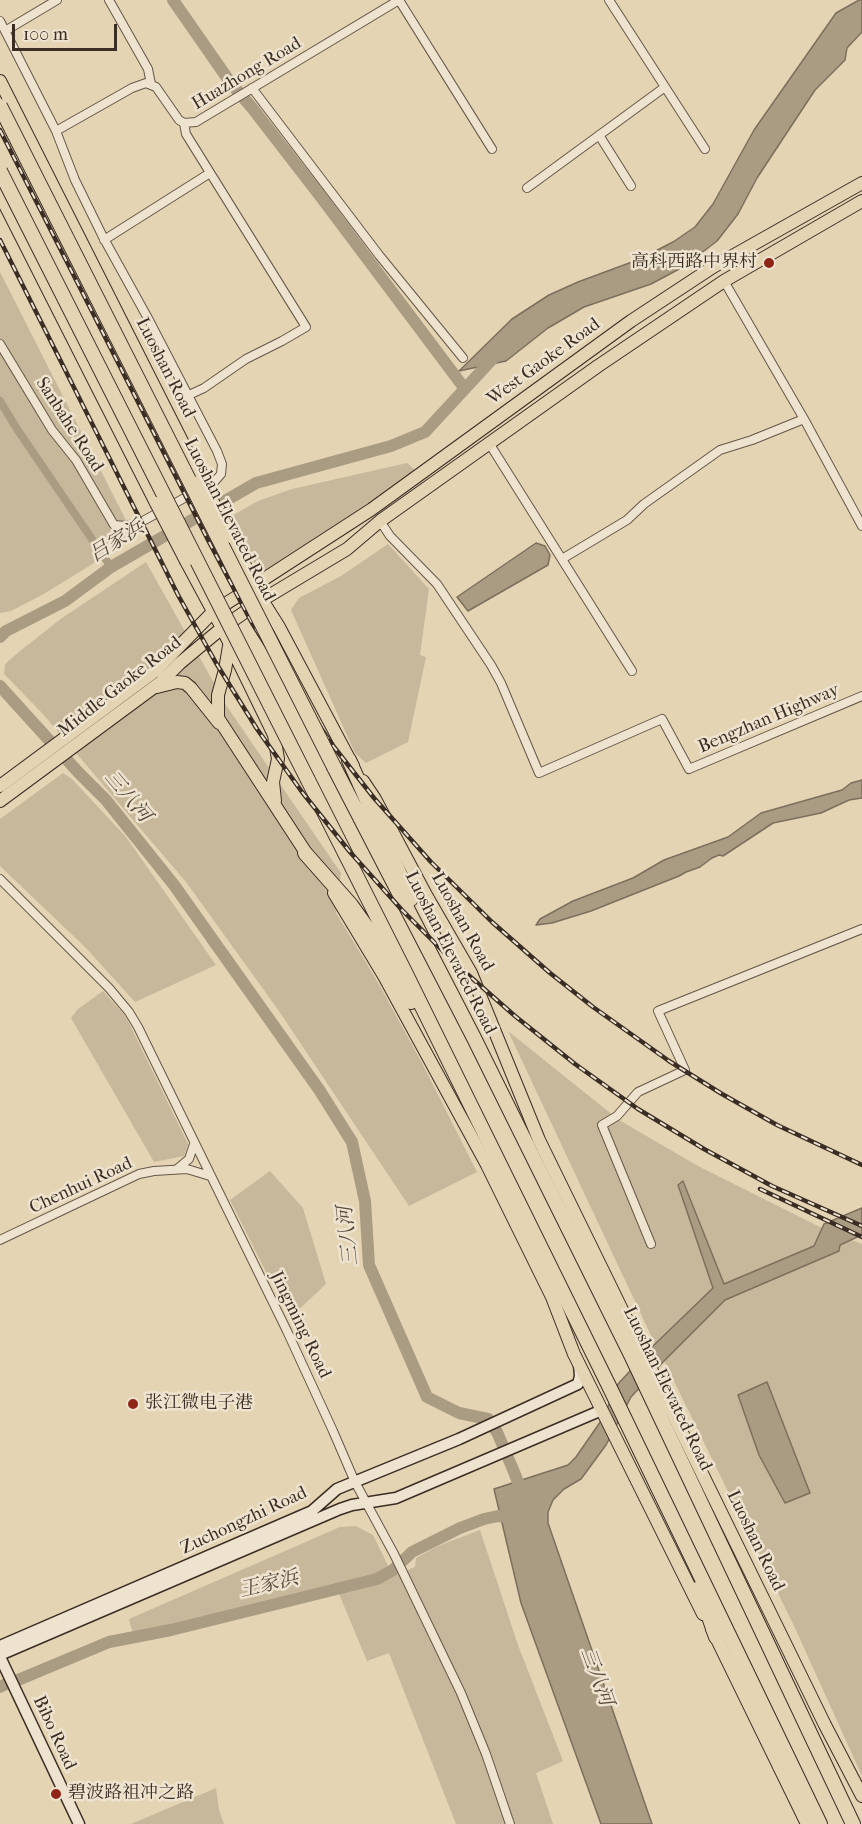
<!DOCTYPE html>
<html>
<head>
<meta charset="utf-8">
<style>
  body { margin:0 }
  #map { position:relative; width:862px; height:1824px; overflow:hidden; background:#e4d4b4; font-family:"IM FELL French Canon",serif }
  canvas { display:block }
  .scale { position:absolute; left:12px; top:24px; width:105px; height:27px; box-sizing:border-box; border:3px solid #3a2d23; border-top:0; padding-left:8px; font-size:18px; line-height:21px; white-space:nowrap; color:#3a2d23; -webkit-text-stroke:4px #ede3ce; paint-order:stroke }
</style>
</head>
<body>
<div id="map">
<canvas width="862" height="1824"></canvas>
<div class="scale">100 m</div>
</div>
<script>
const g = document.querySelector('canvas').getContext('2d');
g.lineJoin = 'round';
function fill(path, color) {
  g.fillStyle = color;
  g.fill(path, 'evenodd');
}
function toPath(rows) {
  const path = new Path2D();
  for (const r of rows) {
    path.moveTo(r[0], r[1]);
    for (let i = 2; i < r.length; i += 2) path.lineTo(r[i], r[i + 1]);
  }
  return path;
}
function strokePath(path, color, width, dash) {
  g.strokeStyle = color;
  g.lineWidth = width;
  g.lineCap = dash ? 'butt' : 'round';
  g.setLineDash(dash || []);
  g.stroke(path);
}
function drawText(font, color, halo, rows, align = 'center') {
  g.font = font + ' "IM FELL French Canon","Noto Serif SC",serif';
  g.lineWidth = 5;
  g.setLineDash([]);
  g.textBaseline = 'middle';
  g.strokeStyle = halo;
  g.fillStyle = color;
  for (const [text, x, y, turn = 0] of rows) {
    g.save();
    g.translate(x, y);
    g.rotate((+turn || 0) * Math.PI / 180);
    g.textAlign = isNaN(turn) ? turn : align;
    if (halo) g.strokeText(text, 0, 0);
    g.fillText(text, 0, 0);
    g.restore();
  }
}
fill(toPath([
  [0,272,135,538,42,595,11,611,0,613],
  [407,463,415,470,263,579,230,517,258,501,292,489],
  [388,544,429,589,420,655,426,657,408,742,366,763,355,753,291,610,299,598,341,576],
  [146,562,228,708,341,873,336,913,376,979,422,1063,477,1172,409,1206,279,1011,186,882,42,713,4,674,5,664,20,651,62,618],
  [63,773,72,779,126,837,216,965,135,1002,86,948,0,866,0,819],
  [103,991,126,1017,188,1144,184,1156,154,1162,71,1018,78,1009],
  [508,1031,619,1120,698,1166,822,1228,814,1246,724,1284,684,1181,678,1185,713,1288,655,1344],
  [270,1171,303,1208,326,1284,293,1315,268,1276,230,1200],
  [852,1240,862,1244,862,1776,795,1628,664,1361,725,1300,839,1251,840,1245],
  [356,1526,373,1535,393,1576,415,1567,416,1558,438,1546,480,1530,518,1645,563,1761,536,1773,553,1824,456,1824,389,1653,367,1661,339,1594,135,1642,129,1619,340,1527],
  [216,1788,219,1810,224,1824,131,1824]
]), '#c7b89b');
const water = toPath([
  [859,0,862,0,862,32,847,48,845,60,815,90,757,178,738,214,717,241,683,267,651,284,584,307,548,328,506,361,459,371,512,319,549,295,578,282,640,259,673,242,695,227,713,204,754,130,836,13,859,0],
  [536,543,545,546,550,555,548,565,468,611,457,597,536,543],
  [862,780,862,798,849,800,821,813,773,823,723,856,719,855,712,858,700,867,686,872,679,876,591,911,552,923,536,925,540,919,573,901,633,878,664,860,728,837,761,813,842,790,851,783,862,780],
  [683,1181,724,1284,814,1246,824,1224,862,1208,862,1235,840,1245,839,1251,725,1300,664,1361,631,1397,606,1445,581,1479,564,1489,553,1500,548,1512,548,1523,652,1824,601,1824,521,1603,494,1489,568,1465,576,1457,603,1418,618,1384,653,1346,713,1288,678,1185,683,1181],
  [767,1382,810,1493,785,1503,759,1455,738,1395,767,1382]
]);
fill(water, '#aa9b83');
strokePath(water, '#7d6f5d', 1.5);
strokePath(toPath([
  [0,401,17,429,111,567]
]), '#aa9b83', 8);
strokePath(toPath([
  [173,0,230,82,253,109,321,197,465,389],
  [0,637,6,631,65,601,111,567,256,483,391,446,425,432,498,353],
  [0,686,78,772,106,800,174,885,320,1091,352,1142,365,1201,369,1265,427,1397,459,1413,488,1419,497,1432,512,1467,518,1482,518,1496],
  [18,1680,109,1642,171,1630,377,1579,393,1570,412,1552,460,1528,484,1519,498,1516,516,1517],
  [0,1687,6,1684]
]), '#aa9b83', 12);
const street = toPath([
  [109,0,148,69,151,84],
  [399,0,492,149],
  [609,0,705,149],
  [0,21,56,131,75,180,103,237,150,322,217,451,222,464,221,474,215,481,143,521,126,526,114,525,76,460,52,430,0,344],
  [5,31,57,0],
  [252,88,379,255,463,358],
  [184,123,186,134,306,327,282,341,246,359,204,388,189,395],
  [56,131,132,88,146,83,156,87,179,120,184,123,196,122,399,0],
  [599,135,631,186],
  [527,188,665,87],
  [104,240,210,173],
  [724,281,804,419,862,526],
  [489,443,632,671],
  [380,521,390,536,437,584,491,665,501,683,539,773,662,719,689,769,862,696],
  [562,559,627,520,644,504,720,450,752,440,804,419],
  [0,879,109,988,129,1012,138,1027,287,1331,333,1431,355,1482,394,1554,461,1693,486,1754,510,1824],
  [177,1169,189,1159,194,1144],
  [0,1240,139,1174,154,1171,187,1169,210,1176],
  [651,1244,602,1125,617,1116,638,1092,685,1070,658,1011,862,929]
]);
const secondary = toPath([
  [0,1646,312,1511,337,1489,459,1439,578,1384,580,1376,579,1364],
  [0,1655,340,1509,352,1505,396,1498,602,1410],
  [0,1657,79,1824]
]);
const primary = toPath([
  [0,81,201,479],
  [0,195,156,503],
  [231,537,262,600,279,627,353,766],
  [186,561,222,628,274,735,278,759,273,782,275,801],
  [229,646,225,670,218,695,218,718,310,859],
  [157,687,177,682,185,683,191,688,219,723],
  [363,781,375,799,426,895,471,973,539,1140,825,1725,862,1796],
  [0,786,154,672,213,612,372,509,631,321,713,267,862,183],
  [0,801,161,682,180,663,222,628,262,600,347,549,380,521,598,366,724,281,862,201],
  [334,893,384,976,487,1165,552,1297,574,1354,703,1614],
  [712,1629,807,1824]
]);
const highway = toPath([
  [349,760,411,899],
  [334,767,474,1038,631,1355,853,1824],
  [308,780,405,972,609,1386,820,1824],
  [305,853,351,905,366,926,411,1002],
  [699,1588,716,1637]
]);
strokePath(street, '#645747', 10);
strokePath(secondary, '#3a2d23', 13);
strokePath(primary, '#3a2d23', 14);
strokePath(highway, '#3a2d23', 16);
strokePath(street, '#ede3ce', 8);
strokePath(secondary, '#ede3ce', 10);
strokePath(primary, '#e4d4b4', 12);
strokePath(highway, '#e4d4b4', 14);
const rail = toPath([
  [0,130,208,540,252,623,299,697,334,747,374,798,431,862,492,922,550,973,593,1007,669,1061,722,1094,777,1125,862,1165],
  [0,240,178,595,216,663,257,729,302,792,350,852,402,910,457,965,515,1016,575,1064,638,1109,704,1149,772,1186,862,1226],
  [760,1189,862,1237]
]);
strokePath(rail, '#3a2d23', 4.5);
strokePath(rail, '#ede3ce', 2, [7]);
const primaryBridge = toPath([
  [201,479,231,537],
  [156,503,186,561]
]);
const highwayBridge = toPath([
  [0,106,334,767],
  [0,171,308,780]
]);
strokePath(primaryBridge, '#3a2d23', 14, []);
strokePath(highwayBridge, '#3a2d23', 16, []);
strokePath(primaryBridge, '#e4d4b4', 12);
strokePath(highwayBridge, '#e4d4b4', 14);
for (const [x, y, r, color] of [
  [769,263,6,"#8f2418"],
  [133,1404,6,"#8f2418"],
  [56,1794,6,"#8f2418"]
]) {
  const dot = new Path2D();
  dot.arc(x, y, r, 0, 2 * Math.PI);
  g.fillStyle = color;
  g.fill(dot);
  strokePath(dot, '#ede3ce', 2);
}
drawText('18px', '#3a2d23', '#ede3ce', [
  ["Huazhong Road",247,74,-31],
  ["West Gaoke Road",544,362,-36],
  ["Luoshan Road",165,368,63],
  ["Sanbahe Road",69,425,57],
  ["Luoshan Elevated Road",229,520,63],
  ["Middle Gaoke Road",120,687,-38],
  ["Bengzhan Highway",769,719,-23],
  ["Luoshan Road",462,922,61],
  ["Luoshan Elevated Road",450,953,63],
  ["Chenhui Road",81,1186,-25],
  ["Jingming Road",300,1325,64],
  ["Luoshan Elevated Road",667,1389,64],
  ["Zuchongzhi Road",244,1521,-25],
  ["Luoshan Road",755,1541,64],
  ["Bibo Road",54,1733,65]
]);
drawText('18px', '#3a2d23', '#ede3ce', [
  ["高科西路中界村",757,263,"right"],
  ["张江微电子港",145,1404],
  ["碧波路祖冲之路",68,1794]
], 'left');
drawText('italic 20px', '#56483b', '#ede3ce', [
  ["吕家浜",117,542,-32],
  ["三八河",127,797,50],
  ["三八河",349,1236,-96],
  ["王家浜",269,1585,-13],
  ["三八河",596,1677,70]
]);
</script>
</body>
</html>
